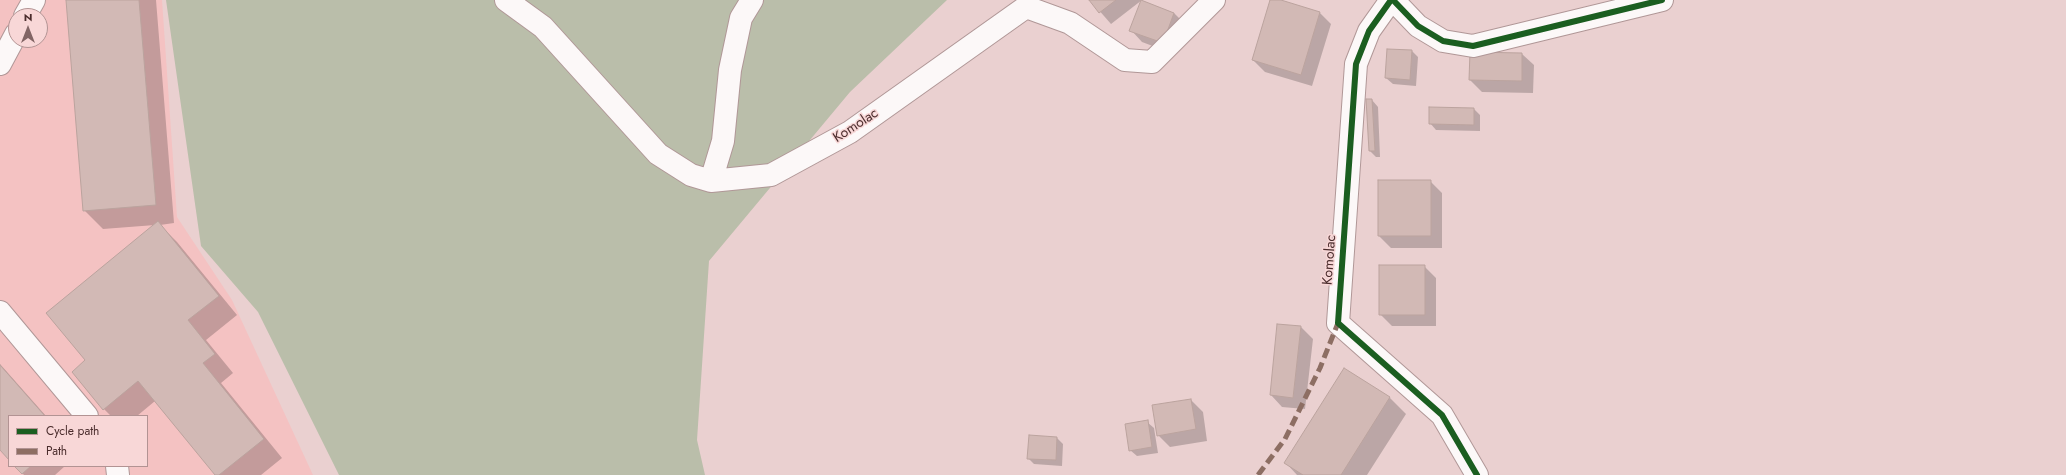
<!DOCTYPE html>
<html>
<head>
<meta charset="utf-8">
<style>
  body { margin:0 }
  #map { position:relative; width:2066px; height:475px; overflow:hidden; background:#ead0d0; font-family:Jost,sans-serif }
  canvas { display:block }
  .legend { position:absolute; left:8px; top:415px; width:140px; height:52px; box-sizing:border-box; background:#f8d7d7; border:1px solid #b29393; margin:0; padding:5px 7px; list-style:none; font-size:12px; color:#4a2c2c }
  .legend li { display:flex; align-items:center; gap:8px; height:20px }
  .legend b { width:20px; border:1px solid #b29393 }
  .north { position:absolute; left:8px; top:8px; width:40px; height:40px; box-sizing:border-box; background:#f8d7d7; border:1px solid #b29393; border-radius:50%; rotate:0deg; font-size:11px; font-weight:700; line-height:16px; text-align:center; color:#4a2c2c }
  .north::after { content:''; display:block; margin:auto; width:14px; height:18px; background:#826565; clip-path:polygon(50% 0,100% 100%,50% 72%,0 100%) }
</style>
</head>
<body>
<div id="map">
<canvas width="2066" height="475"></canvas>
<ul class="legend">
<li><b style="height:5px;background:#1b5e20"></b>Cycle path</li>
<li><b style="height:5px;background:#8d6e63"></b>Path</li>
</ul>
<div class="north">N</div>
</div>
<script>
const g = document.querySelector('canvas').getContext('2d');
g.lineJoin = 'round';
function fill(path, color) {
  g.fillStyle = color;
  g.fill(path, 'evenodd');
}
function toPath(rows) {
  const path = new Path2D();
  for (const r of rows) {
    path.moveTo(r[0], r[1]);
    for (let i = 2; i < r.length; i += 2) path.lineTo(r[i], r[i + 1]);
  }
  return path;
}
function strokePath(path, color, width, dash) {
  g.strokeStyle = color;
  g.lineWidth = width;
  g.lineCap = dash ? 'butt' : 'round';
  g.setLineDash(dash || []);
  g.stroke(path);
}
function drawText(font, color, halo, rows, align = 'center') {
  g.font = font + ' Jost,sans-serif';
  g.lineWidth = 3;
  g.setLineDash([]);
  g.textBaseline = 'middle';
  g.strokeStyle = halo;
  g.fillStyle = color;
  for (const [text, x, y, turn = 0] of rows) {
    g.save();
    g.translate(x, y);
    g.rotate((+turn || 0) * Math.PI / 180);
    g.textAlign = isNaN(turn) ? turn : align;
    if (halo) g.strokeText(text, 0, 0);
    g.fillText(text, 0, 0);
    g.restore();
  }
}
fill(toPath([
  [0,0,162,0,177,217,232,300,313,475,0,475],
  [16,16,40,16,40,40,16,40],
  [9,416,147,416,147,466,9,466]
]), '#f4c2c2');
fill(toPath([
  [166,0,947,0,850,92,709,261,697,440,705,475,339,475,258,312,201,246]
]), '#babeaa');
fill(toPath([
  [67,0,156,0,174,223,160,225,177,242,237,315,206,340,233,373,221,383,282,458,261,475,216,475,155,401,137,416,111,416,104,409,87,361,155,225,103,229,84,210],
  [1090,0,1142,0,1111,24],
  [1271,0,1278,0,1319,12,1331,24,1312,86,1265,72,1253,60],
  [1142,1,1174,13,1186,25,1174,54,1142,42,1131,30],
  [1412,51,1418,57,1416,86,1393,84,1386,78],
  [1522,54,1534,65,1533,93,1482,92,1470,80],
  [1372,100,1378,107,1380,157,1376,157,1370,151],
  [1474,109,1480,115,1480,131,1436,130,1430,123],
  [1430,181,1442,193,1442,248,1391,248,1379,236],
  [1424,266,1436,278,1436,326,1392,326,1380,314],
  [1301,327,1313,339,1305,409,1282,407,1271,395],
  [0,364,46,416,9,416,9,458,0,448],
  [1345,370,1390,398,1406,414,1367,475,1297,475,1286,463],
  [1191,400,1203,412,1207,441,1170,447,1158,435],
  [1147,422,1154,428,1158,453,1137,456,1130,450],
  [1030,436,1057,438,1063,444,1062,466,1034,464,1028,458],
  [16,466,65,466,55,475,24,475]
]), '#0003');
const building = toPath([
  [66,0,139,0,156,205,83,211,66,0],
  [1089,0,1116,0,1099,13,1089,0],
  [1141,0,1174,13,1163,43,1129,31,1141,0],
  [1270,0,1281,0,1320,12,1301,75,1252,60,1270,0],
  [1387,49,1412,50,1410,80,1385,78,1387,49],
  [1470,52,1522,53,1522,81,1469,80,1470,52],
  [1366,99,1372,99,1375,151,1369,151,1366,99],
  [1429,107,1474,108,1474,125,1429,124,1429,107],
  [1378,180,1431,180,1431,236,1378,236,1378,180],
  [158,221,219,296,188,320,215,354,203,363,264,439,219,475,215,475,138,381,103,410,72,372,85,360,46,313,158,221],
  [1379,265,1425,265,1425,315,1379,315,1379,265],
  [1277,324,1301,326,1293,398,1270,395,1277,324],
  [0,365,45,416,9,416,9,460,0,450,0,365],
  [1344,368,1390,397,1341,475,1303,475,1284,463,1344,368],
  [1191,399,1196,429,1157,436,1152,405,1191,399],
  [1148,420,1152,447,1129,451,1125,424,1148,420],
  [1029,435,1057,437,1056,460,1027,459,1029,435],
  [14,466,31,466,22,474,14,466]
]);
fill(building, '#d2b9b5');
strokePath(building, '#bba39e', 1);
const minor = toPath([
  [506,0,543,27,658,154,691,175,711,181,771,175,850,132,1026,7,1070,23,1125,60,1152,62,1214,0],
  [1391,0,1369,31,1356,64,1338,323,1442,415,1477,475],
  [1393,0,1418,26,1443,41,1473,46,1662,0],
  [25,16,34,0],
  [0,64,16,34],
  [711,181,723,141,730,70,741,18,752,0],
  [0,312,87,416],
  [117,466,118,475]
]);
strokePath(minor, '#b09797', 24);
strokePath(minor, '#fcf8f8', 22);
strokePath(toPath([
  [1258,475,1285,439,1320,368,1338,323]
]), '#8d6e63', 5, [10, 5]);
strokePath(toPath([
  [1391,0,1369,31,1356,64,1338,323,1442,415,1477,475],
  [1393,0,1418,26,1443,41,1473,46,1662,0]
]), '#1b5e20', 6);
drawText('14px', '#4a2c2c', '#f8d7d7', [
  ["Komolac",856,126,-33],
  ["Komolac",1330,260,-86]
]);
</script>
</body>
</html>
